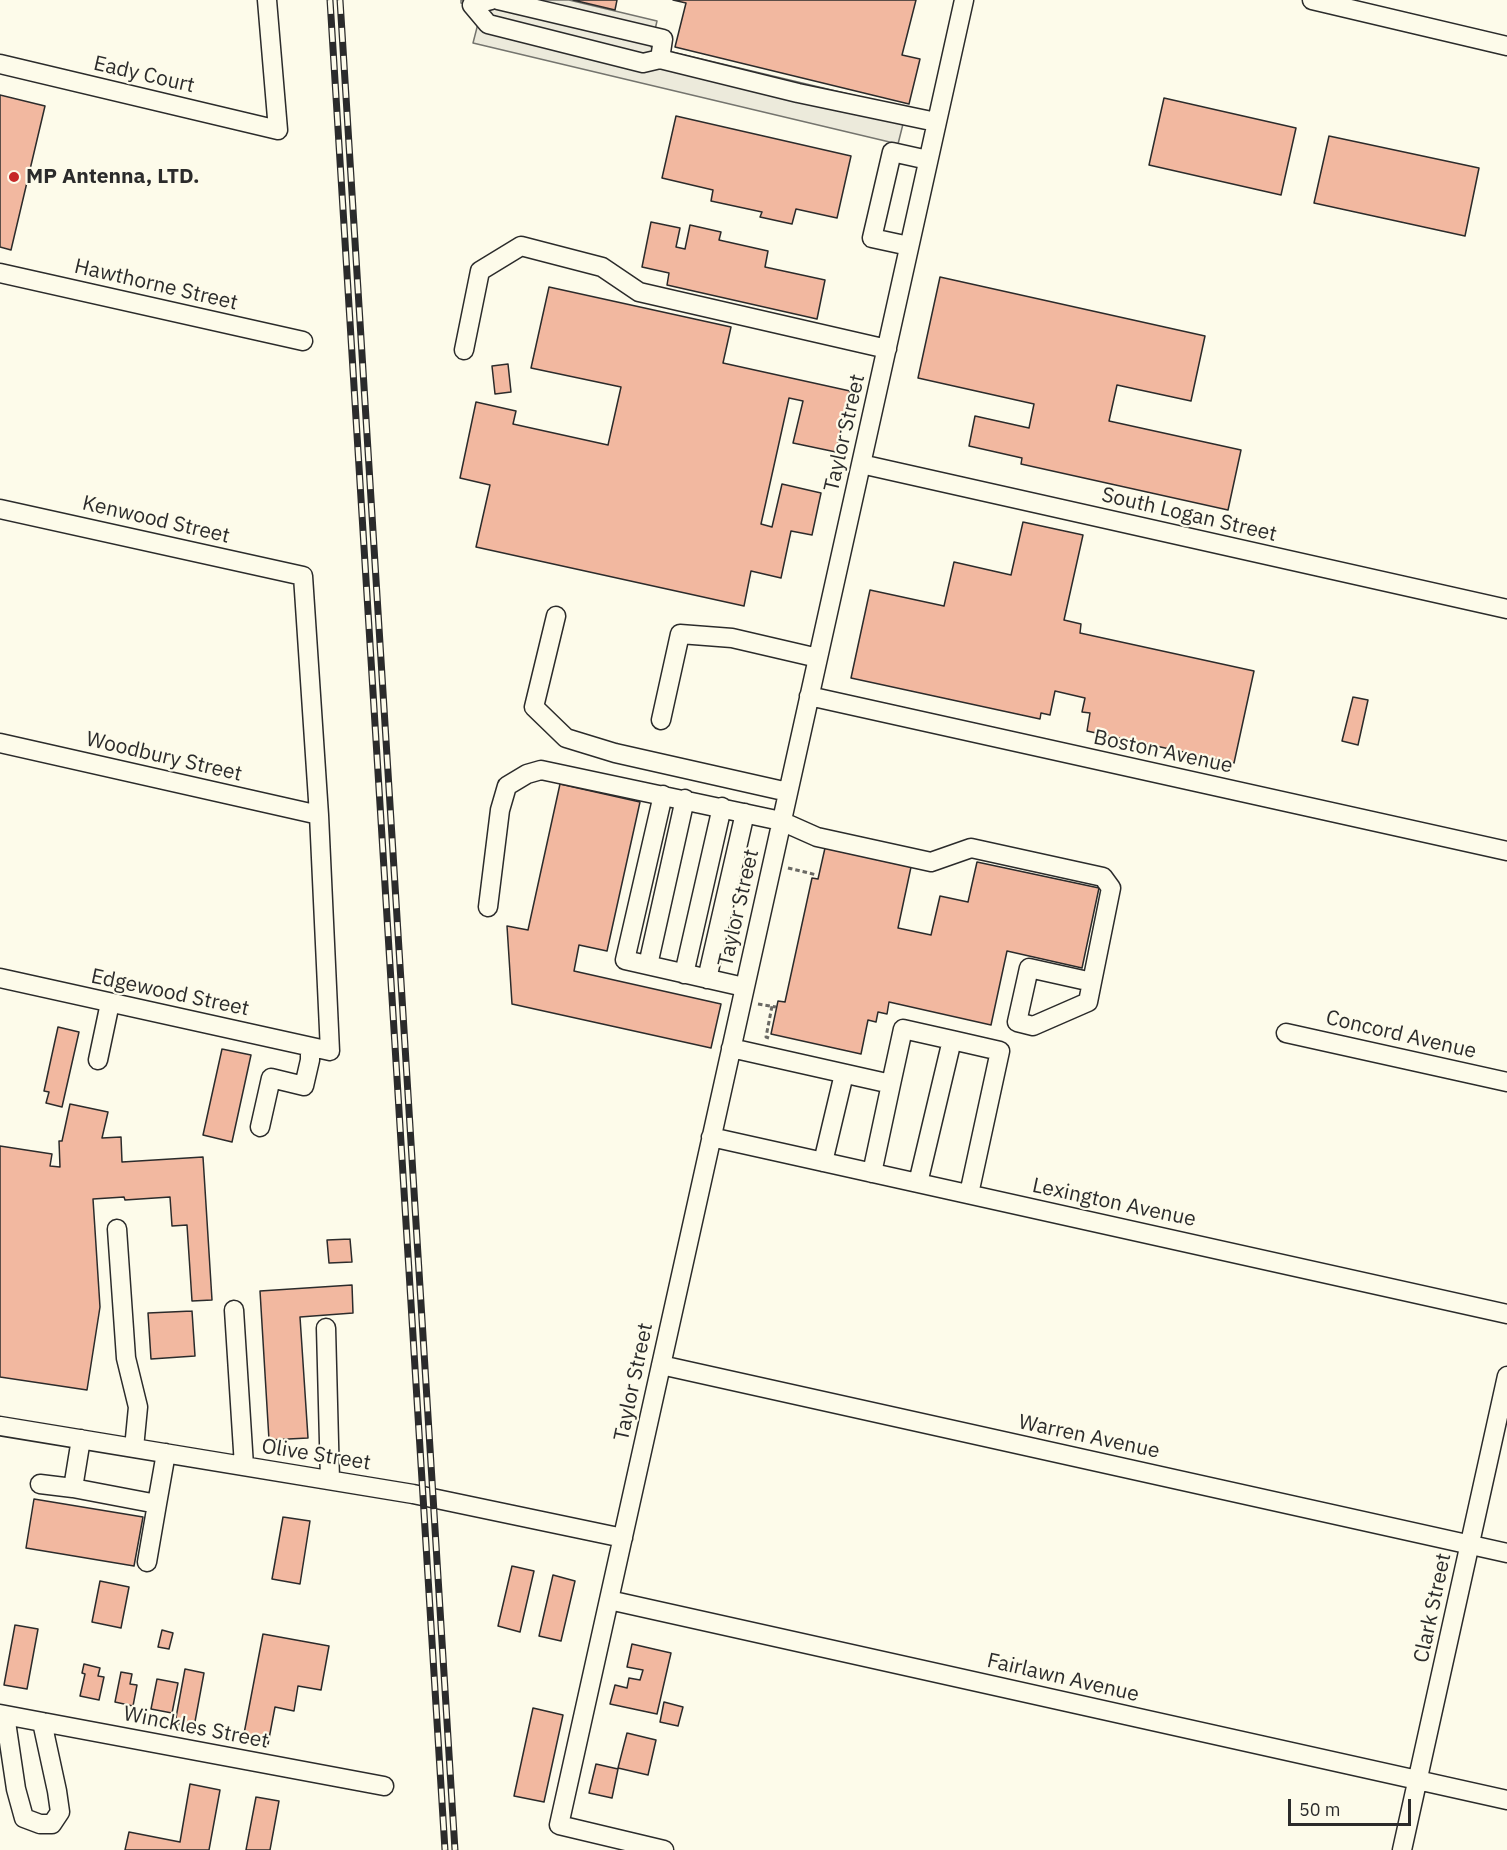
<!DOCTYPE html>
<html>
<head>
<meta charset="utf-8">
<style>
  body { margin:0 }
  #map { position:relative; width:1507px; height:1850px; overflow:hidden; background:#fdfbea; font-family:"IBM Plex Sans",sans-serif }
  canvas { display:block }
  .scale { position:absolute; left:1288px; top:1799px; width:123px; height:27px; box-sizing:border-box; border:3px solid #2b2b2b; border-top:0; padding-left:8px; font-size:18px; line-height:21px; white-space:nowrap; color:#2b2b2b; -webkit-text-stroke:4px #fdfbea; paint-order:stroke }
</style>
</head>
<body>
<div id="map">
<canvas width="1507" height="1850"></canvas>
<div class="scale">50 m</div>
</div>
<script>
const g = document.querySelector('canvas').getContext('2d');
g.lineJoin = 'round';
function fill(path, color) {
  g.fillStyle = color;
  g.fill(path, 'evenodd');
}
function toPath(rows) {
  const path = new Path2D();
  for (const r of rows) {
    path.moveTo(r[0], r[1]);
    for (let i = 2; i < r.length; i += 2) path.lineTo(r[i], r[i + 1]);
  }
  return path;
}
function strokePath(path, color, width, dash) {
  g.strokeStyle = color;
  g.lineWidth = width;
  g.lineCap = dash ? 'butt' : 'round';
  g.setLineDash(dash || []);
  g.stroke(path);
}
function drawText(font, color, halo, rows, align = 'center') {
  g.font = font + ' "IBM Plex Sans",sans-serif';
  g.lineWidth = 4.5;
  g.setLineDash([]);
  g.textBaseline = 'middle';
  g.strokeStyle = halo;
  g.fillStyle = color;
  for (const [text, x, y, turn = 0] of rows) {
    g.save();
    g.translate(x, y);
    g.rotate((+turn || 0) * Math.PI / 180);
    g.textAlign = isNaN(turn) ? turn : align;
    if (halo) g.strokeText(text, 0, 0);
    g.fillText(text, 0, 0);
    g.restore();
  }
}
const parking = toPath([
  [461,0,569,0,657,21,651,47,907,108,898,144,473,43,482,8,461,3,461,0]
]);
fill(parking, '#eceadb');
strokePath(parking, '#74746e', 1.5);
const building = toPath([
  [573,0,617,0,615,10,573,0],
  [673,0,916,0,902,55,920,59,909,104,675,47,686,3,673,0],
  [0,95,45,106,11,250,0,247,0,95],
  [1164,98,1296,128,1281,195,1149,165,1164,98],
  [676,116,851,156,837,218,796,209,792,224,760,217,762,212,711,201,713,190,662,178,676,116],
  [1329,136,1479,168,1465,236,1314,203,1329,136],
  [651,222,680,228,676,247,685,249,690,225,721,232,719,240,768,251,765,267,825,280,817,319,667,285,669,273,642,267,651,222],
  [940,277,1205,336,1191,401,1117,385,1109,421,1241,450,1228,510,1021,464,1022,458,969,446,975,416,1029,428,1034,404,918,378,940,277],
  [549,287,731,327,723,363,850,391,836,452,793,443,803,401,789,398,761,524,772,527,782,484,821,493,812,535,791,531,781,578,751,571,744,606,476,547,490,485,460,478,476,402,516,411,513,424,608,445,621,387,531,368,549,287],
  [508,364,511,392,495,394,492,366,508,364],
  [1023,522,1083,535,1064,620,1081,624,1080,633,1254,671,1234,763,1087,731,1090,713,1082,712,1085,698,1055,691,1050,715,1041,713,1040,719,851,678,870,590,944,606,954,562,1011,575,1023,522],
  [1353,697,1368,700,1358,745,1342,741,1353,697],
  [560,784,640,802,607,951,579,945,574,971,721,1004,711,1048,512,1004,507,926,528,930,560,784],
  [825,848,911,867,898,928,931,935,940,896,968,902,977,862,1099,888,1082,968,1007,951,991,1025,889,1002,887,1014,878,1012,876,1022,868,1020,861,1054,771,1034,778,1001,785,1002,812,878,818,879,825,848],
  [58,1027,79,1032,62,1107,46,1103,49,1092,44,1091,58,1027],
  [222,1049,251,1055,232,1142,203,1135,222,1049],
  [70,1104,108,1112,102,1138,121,1137,122,1162,203,1157,212,1300,192,1301,187,1225,172,1226,170,1197,125,1200,124,1197,93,1199,100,1307,87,1390,0,1377,0,1146,52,1154,50,1166,60,1167,59,1141,62,1141,70,1104],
  [350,1239,352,1262,329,1263,327,1240,350,1239],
  [352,1285,353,1313,300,1317,308,1438,269,1440,260,1291,352,1285],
  [192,1311,195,1356,151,1359,148,1313,192,1311],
  [34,1499,143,1517,134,1566,26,1548,34,1499],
  [283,1517,310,1521,300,1584,272,1579,283,1517],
  [512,1566,534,1571,520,1632,498,1626,512,1566],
  [553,1575,575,1581,561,1641,539,1636,553,1575],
  [100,1581,129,1587,121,1628,92,1622,100,1581],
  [15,1625,38,1629,27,1689,4,1685,15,1625],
  [162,1630,173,1633,169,1649,158,1647,162,1630],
  [263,1634,329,1646,321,1690,298,1686,294,1711,275,1707,268,1744,243,1739,263,1634],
  [632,1644,671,1653,657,1714,610,1704,615,1685,627,1688,629,1678,640,1680,643,1670,627,1667,632,1644],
  [84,1664,100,1668,98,1676,104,1677,99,1700,80,1696,85,1674,82,1673,84,1664],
  [185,1669,204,1673,194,1727,175,1723,185,1669],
  [121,1672,132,1674,130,1684,137,1685,133,1706,115,1702,121,1672],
  [157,1679,178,1683,172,1713,151,1709,157,1679],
  [664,1702,683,1707,678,1726,660,1722,664,1702],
  [533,1708,563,1715,544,1802,514,1796,533,1708],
  [627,1733,656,1740,648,1775,618,1768,627,1733],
  [596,1764,618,1769,612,1798,589,1793,596,1764],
  [190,1784,220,1790,209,1850,125,1850,129,1832,180,1842,190,1784],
  [256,1797,279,1801,270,1850,246,1850,256,1797]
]);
fill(building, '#f2b8a0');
strokePath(building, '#2b2b2b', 1.5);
const minor = toPath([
  [491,0,472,5,488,24,643,63,660,59,798,93,936,122],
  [498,0,663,39,660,59],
  [1312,0,1507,46],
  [0,64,278,130,267,0],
  [909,246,872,238,892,152,928,160],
  [0,273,303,341],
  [464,350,480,271,521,246,602,267,639,292,887,349],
  [861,464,1507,609],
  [0,509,303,576,319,815,330,1051,0,978],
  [556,616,534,707,566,738,615,753,788,792],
  [809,696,1507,851],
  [661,720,680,634,732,638,818,658],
  [0,743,319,815],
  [663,795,625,960,744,987],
  [488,907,500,810,507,786,527,774,541,770,781,821,817,837,931,862,971,848,1103,877,1111,888,1092,982,1088,1002,1033,1026,1017,1022,1029,968,1092,982],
  [648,965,685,799],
  [684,974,722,807],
  [707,979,745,813],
  [1286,1033,1507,1082],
  [731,1048,891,1084,872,1173],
  [98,1060,110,1003],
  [891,1084,903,1029,952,1040],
  [260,1127,271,1078,304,1086,310,1060,310,1047],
  [711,1137,1507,1314],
  [823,1162,844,1074],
  [918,1183,952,1040,1000,1051,969,1194],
  [117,1229,126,1358,138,1407,134,1448],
  [234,1310,244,1466],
  [326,1328,330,1480],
  [661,1365,1507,1553],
  [0,1426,413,1494,623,1538],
  [40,1484,73,1488,81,1439],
  [73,1488,157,1504,147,1562],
  [157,1504,166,1453],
  [609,1600,1507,1800],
  [0,1714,384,1786],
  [5,1715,16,1789,24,1818,40,1824,52,1824,60,1812,57,1791,42,1722],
  [664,1850,559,1825,964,0],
  [1402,1850,1507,1376]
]);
strokePath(minor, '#2b2b2b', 21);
strokePath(toPath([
  [788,868,817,875],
  [758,1004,776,1007],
  [769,1038,766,1037,772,1006]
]), '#6a6964', 3, [4.5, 3]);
strokePath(minor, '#fdfbea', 18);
const rail = toPath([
  [330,0,445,1850],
  [340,0,455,1850]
]);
strokePath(rail, '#2b2b2b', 7);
strokePath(rail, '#fdfbea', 4.5, [14]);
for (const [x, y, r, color] of [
  [14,177,6,"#c62828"]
]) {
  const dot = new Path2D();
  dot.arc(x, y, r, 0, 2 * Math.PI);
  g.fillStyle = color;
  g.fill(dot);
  strokePath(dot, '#fdfbea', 2);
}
drawText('21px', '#2b2b2b', '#fdfbea', [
  ["Eady Court",144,75,13],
  ["Hawthorne Street",156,285,13],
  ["Taylor Street",845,433,-77],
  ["South Logan Street",1189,515,13],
  ["Kenwood Street",156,520,13],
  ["Boston Avenue",1163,752,12],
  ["Woodbury Street",164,757,13],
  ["Taylor Street",739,908,-77],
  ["Edgewood Street",170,993,12],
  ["Concord Avenue",1401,1035,13],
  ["Lexington Avenue",1114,1203,12],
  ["Taylor Street",634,1382,-78],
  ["Warren Avenue",1089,1437,12],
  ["Olive Street",316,1455,9],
  ["Clark Street",1433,1608,-78],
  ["Fairlawn Avenue",1063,1678,13],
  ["Winckles Street",196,1728,11]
]);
drawText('bold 21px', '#2b2b2b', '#fdfbea', [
  ["MP Antenna, LTD.",26,177]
], 'left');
</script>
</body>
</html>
